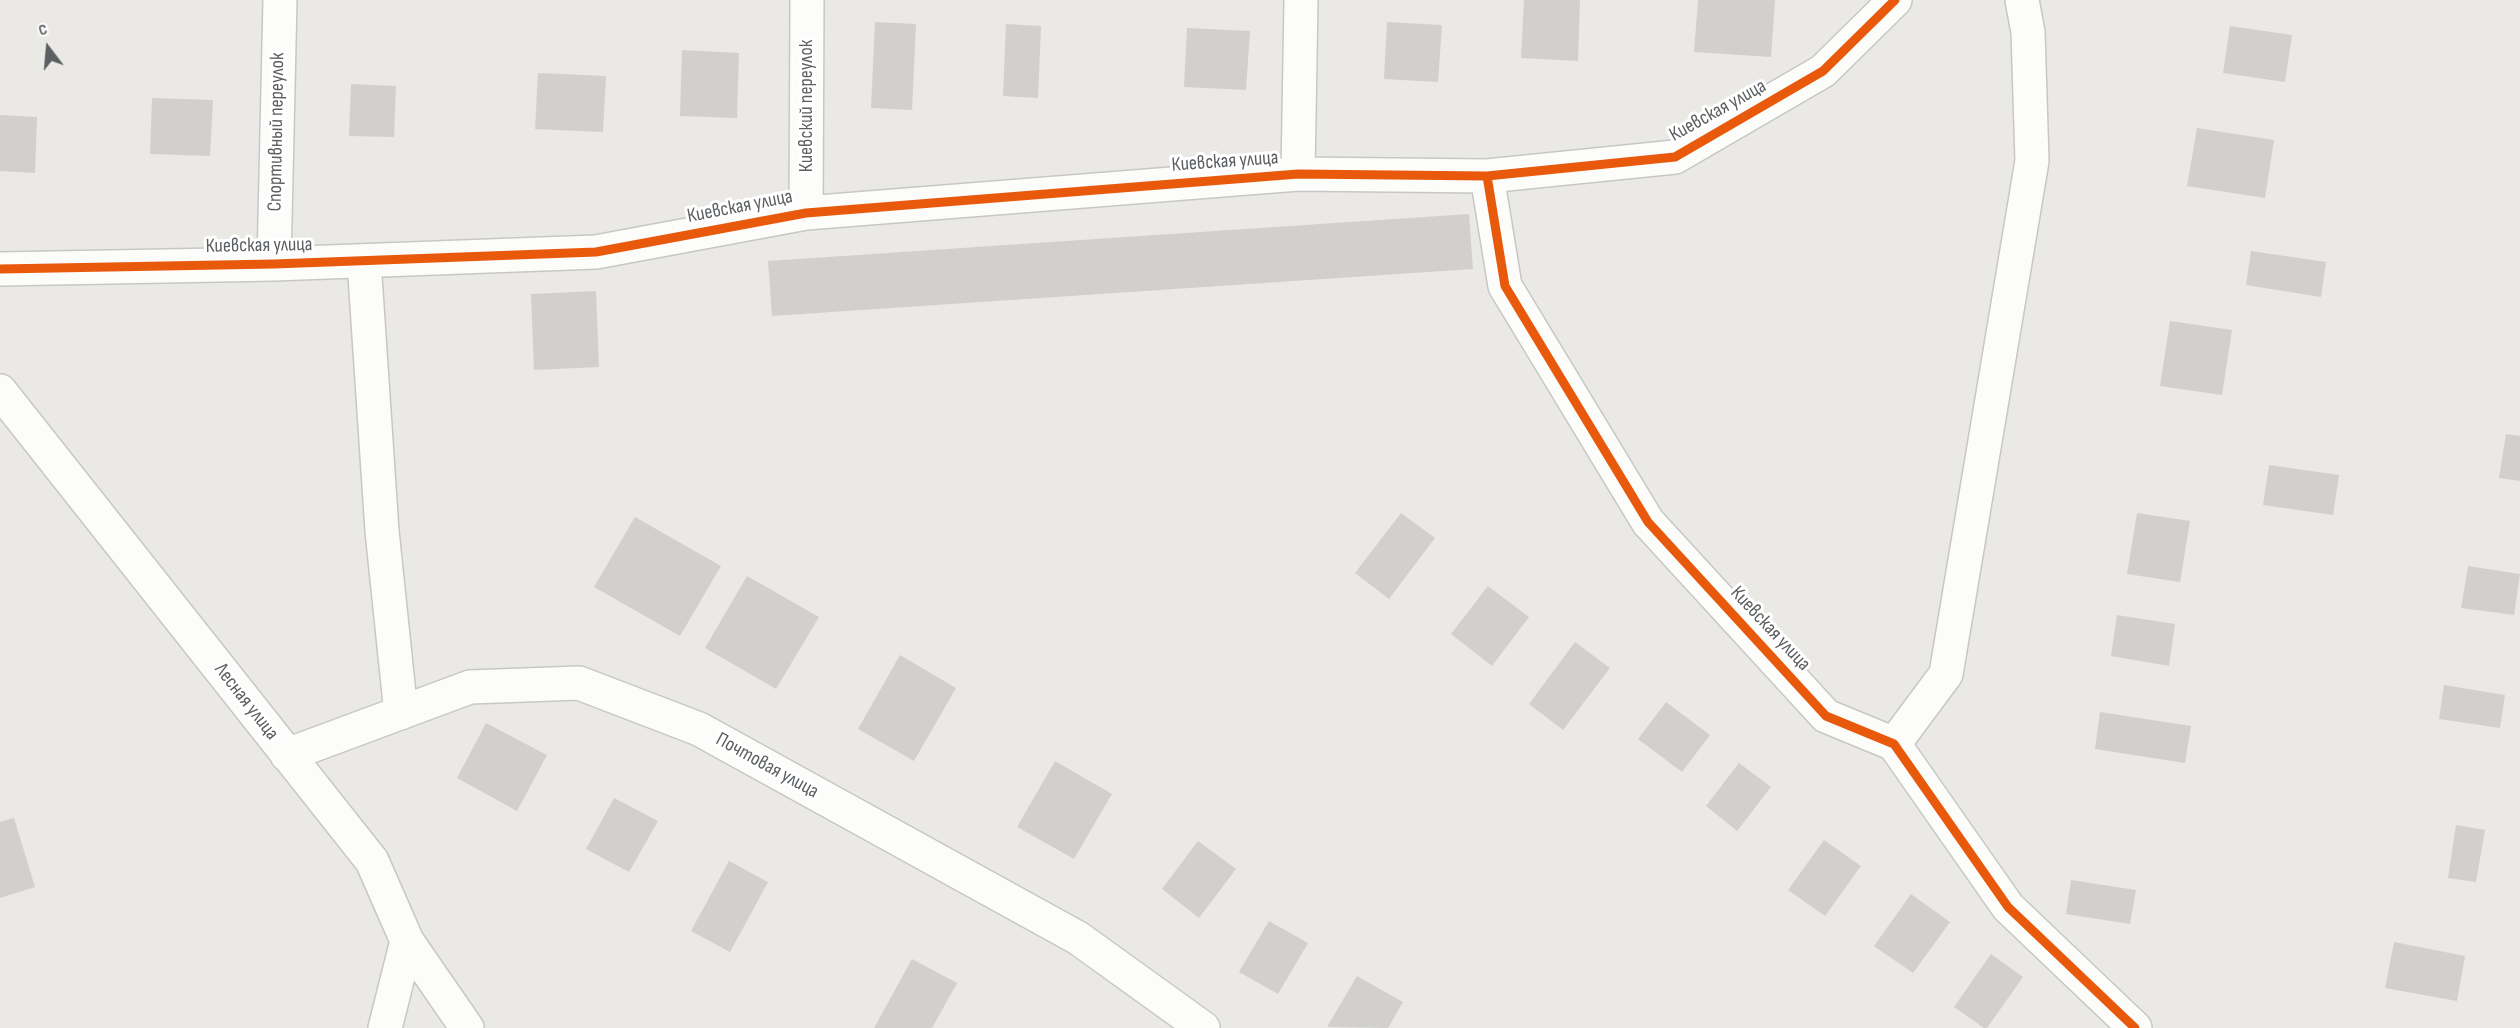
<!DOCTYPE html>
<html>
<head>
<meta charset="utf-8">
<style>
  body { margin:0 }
  #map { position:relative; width:2520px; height:1028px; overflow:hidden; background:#eae9e5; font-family:"Sofia Sans Condensed",sans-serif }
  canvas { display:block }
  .north { position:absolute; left:18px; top:18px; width:60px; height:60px; -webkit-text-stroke:4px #fff; paint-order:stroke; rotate:344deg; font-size:16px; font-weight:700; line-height:24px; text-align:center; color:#5b5f62 }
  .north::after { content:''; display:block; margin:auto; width:21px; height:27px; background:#5b5f62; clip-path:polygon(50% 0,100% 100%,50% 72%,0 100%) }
</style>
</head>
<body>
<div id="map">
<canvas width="2520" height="1028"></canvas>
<div class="north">С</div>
</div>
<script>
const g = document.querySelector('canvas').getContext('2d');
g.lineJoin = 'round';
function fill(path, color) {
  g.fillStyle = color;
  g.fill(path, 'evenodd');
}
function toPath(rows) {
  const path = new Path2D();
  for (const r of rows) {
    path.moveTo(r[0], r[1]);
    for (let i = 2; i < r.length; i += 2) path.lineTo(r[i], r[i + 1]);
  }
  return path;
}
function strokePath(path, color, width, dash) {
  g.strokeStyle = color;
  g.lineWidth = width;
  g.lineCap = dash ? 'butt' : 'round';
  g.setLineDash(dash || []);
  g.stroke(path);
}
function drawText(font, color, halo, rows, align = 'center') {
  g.font = font + ' "Sofia Sans Condensed",sans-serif';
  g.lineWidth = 6;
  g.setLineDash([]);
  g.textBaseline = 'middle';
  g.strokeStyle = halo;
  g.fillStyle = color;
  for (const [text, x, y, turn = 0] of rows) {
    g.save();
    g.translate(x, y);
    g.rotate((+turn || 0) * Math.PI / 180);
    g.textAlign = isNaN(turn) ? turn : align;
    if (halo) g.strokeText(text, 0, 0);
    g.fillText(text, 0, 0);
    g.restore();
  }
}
fill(toPath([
  [1524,0,1580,0,1578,61,1521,58],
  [1698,0,1775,0,1771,57,1694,52],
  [875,22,916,24,912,110,871,108],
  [1387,22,1442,25,1438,82,1384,79],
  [1006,24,1041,26,1038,98,1003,96],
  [2230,26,2292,35,2285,82,2223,73],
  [1187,28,1250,31,1246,90,1184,87],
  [682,50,739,53,737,118,680,116],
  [538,73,606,76,603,132,535,129],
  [351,84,396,86,394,137,349,136],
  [152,98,213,100,210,156,150,154],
  [0,115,37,117,35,173,0,171],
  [2197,128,2274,140,2265,198,2187,186],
  [1469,214,1473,269,772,316,768,261],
  [2251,251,2326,262,2321,297,2246,285],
  [596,291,599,367,534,370,531,294],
  [2170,321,2232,330,2222,395,2160,386],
  [2506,434,2520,436,2520,481,2499,478],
  [2269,465,2339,475,2333,515,2263,505],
  [1401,513,1435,538,1389,599,1355,573],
  [2137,513,2190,521,2180,582,2127,574],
  [635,517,721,566,680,636,594,587],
  [2468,566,2520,574,2514,615,2461,608],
  [747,576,819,617,776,689,705,648],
  [1488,586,1529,617,1492,666,1451,634],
  [2117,615,2175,624,2169,666,2111,656],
  [1575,642,1610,668,1563,730,1529,704],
  [900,655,956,688,914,761,858,729],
  [2444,685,2505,695,2500,728,2439,719],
  [1666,702,1710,735,1682,772,1638,739],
  [2100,712,2191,726,2185,763,2095,749],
  [486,723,547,755,517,811,457,778],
  [1055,761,1112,794,1074,859,1017,827],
  [1739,763,1771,787,1737,831,1706,806],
  [614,798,658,821,629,872,586,849],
  [14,818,35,887,0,898,0,822],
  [2456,825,2485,830,2476,882,2448,878],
  [1824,840,1861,866,1825,916,1788,890],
  [1198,841,1236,869,1199,918,1162,889],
  [729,861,768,882,730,952,691,931],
  [2071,880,2136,890,2130,924,2066,914],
  [1911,894,1950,922,1913,973,1874,946],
  [1269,921,1308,943,1278,994,1239,972],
  [2394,942,2465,956,2457,1001,2385,988],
  [1991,954,2023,977,1987,1028,1984,1028,1954,1007],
  [912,959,957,983,932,1028,874,1028],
  [1357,976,1403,1002,1388,1028,1327,1027]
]), '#d1d0ce');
const minor = toPath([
  [1298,174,1301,0],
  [1487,176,1505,286,1648,522,1826,716,1894,744,2008,907,2135,1028],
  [806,213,807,0],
  [364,261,382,531,401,713],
  [274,264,280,0],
  [0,269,274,264,596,252,806,213,1298,174,1487,176,1675,157,1823,71,1895,0],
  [0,391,372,861,407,941,467,1028],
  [1894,744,1946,674,2032,161,2028,32,2022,0],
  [287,755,470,687,579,683,699,729,1078,938,1203,1028],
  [385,1028,407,941]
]);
strokePath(minor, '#c7c7c7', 36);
strokePath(minor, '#fcfcfb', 33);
strokePath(toPath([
  [1487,176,1505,286,1648,522,1826,716,1894,744,2008,907,2135,1028],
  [0,269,274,264,596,252,806,213,1298,174,1487,176,1675,157,1823,71,1895,0]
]), '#e8590c', 9);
drawText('20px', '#5b5f62', '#fff', [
  ["Киевский переулок",807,106,-90],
  ["Киевская улица",1718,111,-29],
  ["Спортивный переулок",277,132,-89],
  ["Киевская улица",1225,162,-4],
  ["Киевская улица",740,207,-11],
  ["Киевская улица",259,246,-1],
  ["Киевская улица",1770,629,47],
  ["Лесная улица",246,702,52],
  ["Почтовая улица",767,766,29]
]);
</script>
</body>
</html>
